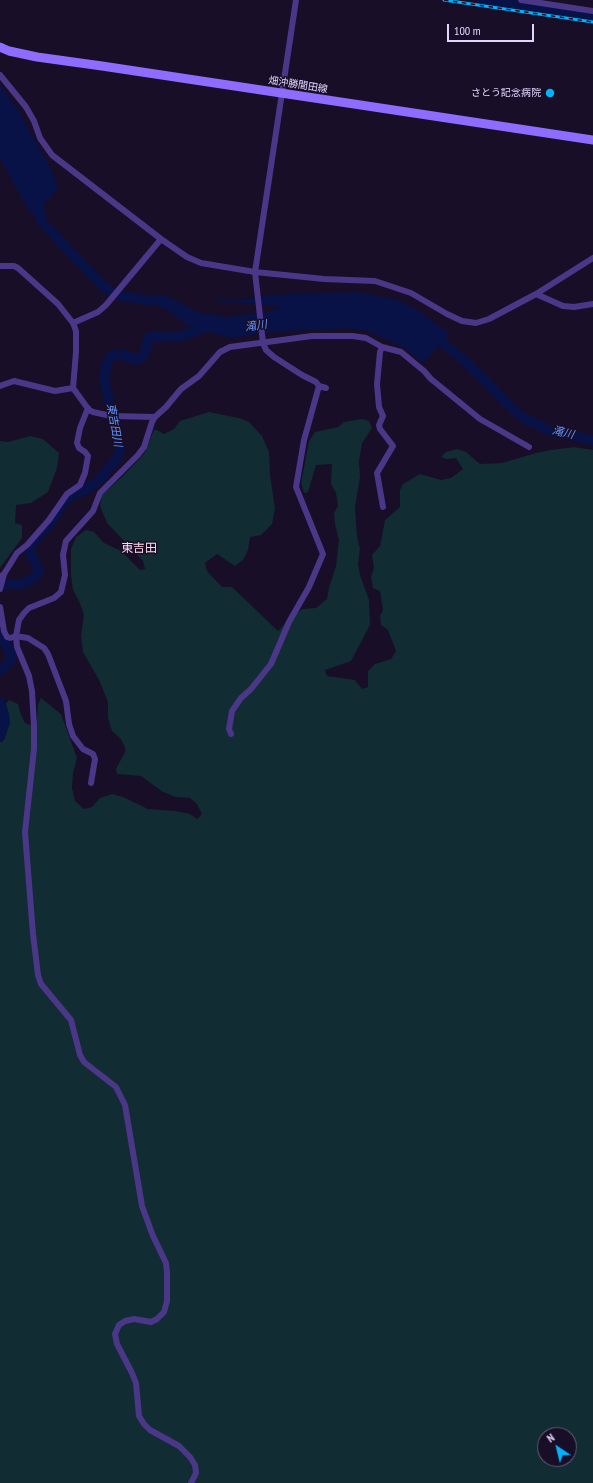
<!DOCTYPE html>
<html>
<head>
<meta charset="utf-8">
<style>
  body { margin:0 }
  #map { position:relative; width:593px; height:1483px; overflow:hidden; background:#180e27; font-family:"PT Sans Narrow",sans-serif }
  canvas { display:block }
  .north { position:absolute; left:537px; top:1427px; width:40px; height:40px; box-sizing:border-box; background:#180e27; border:1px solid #695e7d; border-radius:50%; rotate:325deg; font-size:11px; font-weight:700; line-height:16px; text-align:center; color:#e2d5ff }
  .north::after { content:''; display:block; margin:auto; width:14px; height:18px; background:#01b2ff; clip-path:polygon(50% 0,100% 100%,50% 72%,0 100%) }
  .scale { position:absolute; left:447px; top:24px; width:87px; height:18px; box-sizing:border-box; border:2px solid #e2d5ff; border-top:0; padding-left:5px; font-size:12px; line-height:14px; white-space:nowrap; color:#e2d5ff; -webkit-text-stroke:3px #180e27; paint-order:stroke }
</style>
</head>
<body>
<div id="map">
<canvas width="593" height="1483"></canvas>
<div class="north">N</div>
<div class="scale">100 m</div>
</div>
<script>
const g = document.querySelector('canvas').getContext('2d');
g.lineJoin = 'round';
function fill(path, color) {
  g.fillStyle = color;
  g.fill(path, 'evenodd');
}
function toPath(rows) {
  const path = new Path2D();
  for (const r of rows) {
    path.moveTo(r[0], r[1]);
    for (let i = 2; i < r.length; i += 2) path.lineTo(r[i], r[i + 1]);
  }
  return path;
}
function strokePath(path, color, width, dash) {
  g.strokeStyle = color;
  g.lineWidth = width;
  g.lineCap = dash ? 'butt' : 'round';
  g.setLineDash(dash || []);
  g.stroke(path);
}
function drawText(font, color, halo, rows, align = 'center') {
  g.font = font + ' "PT Sans Narrow","Noto Sans JP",sans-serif';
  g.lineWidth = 3;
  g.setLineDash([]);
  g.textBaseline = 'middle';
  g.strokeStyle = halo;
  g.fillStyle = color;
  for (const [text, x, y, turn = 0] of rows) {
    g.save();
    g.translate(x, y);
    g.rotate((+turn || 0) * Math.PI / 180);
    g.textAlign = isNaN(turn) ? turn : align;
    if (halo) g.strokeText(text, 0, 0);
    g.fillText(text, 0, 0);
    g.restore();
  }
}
fill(toPath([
  [209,412,239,418,249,422,262,436,269,452,270,475,275,508,272,524,261,535,250,537,248,550,243,560,235,566,217,554,205,563,207,571,222,587,232,587,278,631,288,620,302,609,316,608,327,599,329,588,336,566,339,540,335,524,334,513,338,506,336,493,331,484,332,464,316,465,308,492,304,493,301,483,309,441,315,432,338,427,344,422,362,419,369,421,372,428,362,443,359,461,360,477,355,507,357,537,360,548,358,564,360,575,369,600,370,625,351,661,325,670,327,676,355,680,362,689,368,687,368,671,375,664,391,659,396,651,388,630,381,625,380,616,383,610,380,591,373,588,371,577,374,568,372,555,380,546,385,520,400,507,400,490,403,484,420,474,441,480,451,478,463,469,456,458,446,459,441,457,446,452,457,449,466,452,480,464,502,463,536,453,551,450,574,447,593,450,593,1483,0,1483,0,743,6,731,6,714,5,705,9,700,18,704,21,715,25,723,31,725,37,720,38,704,41,698,61,714,77,758,73,773,72,788,75,801,84,809,92,807,100,798,112,794,123,797,148,809,176,811,190,814,197,819,202,814,197,804,190,798,176,797,163,792,141,776,117,774,116,769,126,750,121,739,112,731,108,718,108,702,99,680,83,652,81,636,84,615,80,603,73,590,71,575,71,549,76,537,86,530,94,532,104,543,121,551,140,570,145,569,143,561,107,523,100,506,102,495,122,477,144,454,154,430,157,430,164,434,174,429,180,421],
  [545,1435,569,1435,569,1459,545,1459],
  [30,436,43,439,59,453,57,468,48,492,31,503,16,505,15,523,22,525,22,538,0,568,0,441,8,442]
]), '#112c32');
fill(toPath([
  [0,85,18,110,53,173,58,189,32,216,0,159],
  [359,292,398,300,419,311,450,334,423,363,403,347,368,331,348,328,284,331,231,338,189,326,166,309,156,305,141,303,144,296,165,295,197,312,227,317,269,312,284,305,265,306,252,303,219,302,218,300,240,300,268,295]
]), '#081247');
strokePath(toPath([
  [482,0,593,17],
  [38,196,41,221,105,288,122,296,155,301],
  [432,334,460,357,485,380,504,401,522,417,548,430,593,440],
  [0,586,9,584,20,584,27,582,35,577,38,571,38,568,29,550,30,545,52,521,61,506,71,495,83,491,90,487,101,478,117,458,120,449,116,424,111,411,104,379,107,363,112,355,121,354,137,360,145,353,149,337,178,337,204,328],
  [0,625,2,638,12,655,11,660,0,671],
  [0,702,4,714,5,722,0,737]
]), '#081247', 10);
strokePath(toPath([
  [296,0,255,272,263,343,266,350,274,357,302,375,316,382,319,386,326,388],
  [521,0,593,11],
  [0,75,26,107,34,121,40,138,52,155,161,239,187,257,201,263,255,272,324,279,375,281,411,293,447,314,462,321,476,323,489,319,536,294,593,258],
  [0,266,14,266,18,268,58,304,73,323,76,331,76,352,73,388,89,410,93,412,111,416,155,417,166,407,181,389,199,376,220,352,230,347,312,336,353,336,366,338,382,347,401,352,424,371,431,379,480,419,529,447],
  [536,294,563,306,574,307,593,304],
  [73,323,98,312,106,305,161,239],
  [382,347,380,352,377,384,379,407,383,416,379,425,380,429,393,446,377,473,383,507],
  [0,386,14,381,55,391,73,388],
  [155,417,152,422,144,447,138,455,100,493,93,511,66,541,63,555,65,575,61,592,54,598,29,608,24,613,19,620,16,636,17,647,29,676,32,691,34,726,34,749,25,832,33,934,38,975,41,984,71,1020,80,1055,84,1062,116,1087,125,1105,142,1206,153,1236,166,1263,167,1273,167,1301,164,1312,157,1319,151,1322,134,1319,125,1321,119,1325,115,1334,117,1344,132,1373,136,1383,139,1416,144,1424,150,1430,179,1446,190,1457,195,1465,196,1473,191,1483],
  [0,577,4,574,17,553,27,545,49,520,67,494,80,485,85,473,88,456,85,452,79,448,77,443,80,428,88,408],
  [0,589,4,574],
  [0,607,4,631,7,637,10,638,16,636,28,638,44,648,48,654,66,701,69,724,73,736,83,749,93,754,95,759,91,783],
  [231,734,229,729,232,711,241,698,251,689,271,664,289,622,309,587,323,554,296,487,304,440,319,386]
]), '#4b3788', 6);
strokePath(toPath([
  [0,47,9,51,37,57,102,66,593,140]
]), '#8d6cff', 9);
const rail = toPath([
  [444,0,593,22]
]);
strokePath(rail, '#01b2ff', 3);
strokePath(rail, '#180e27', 1.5, [4.5]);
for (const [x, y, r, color] of [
  [550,93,5,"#01b2ff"]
]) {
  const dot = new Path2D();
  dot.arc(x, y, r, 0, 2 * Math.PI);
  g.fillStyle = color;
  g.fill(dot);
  strokePath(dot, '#180e27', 1.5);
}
drawText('10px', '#e2d5ff', '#180e27', [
  ["畑沖勝間田線",298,85,9]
]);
drawText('10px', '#e2d5ff', '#180e27', [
  ["さとう記念病院",541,93]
], 'right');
drawText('italic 11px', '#6397ff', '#180e27', [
  ["滝川",256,326,-8],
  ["東吉田川",114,425,80],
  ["滝川",563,433,13]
]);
drawText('12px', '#ffd7e8', '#180e27', [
  ["東吉田",139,549]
]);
</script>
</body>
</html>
